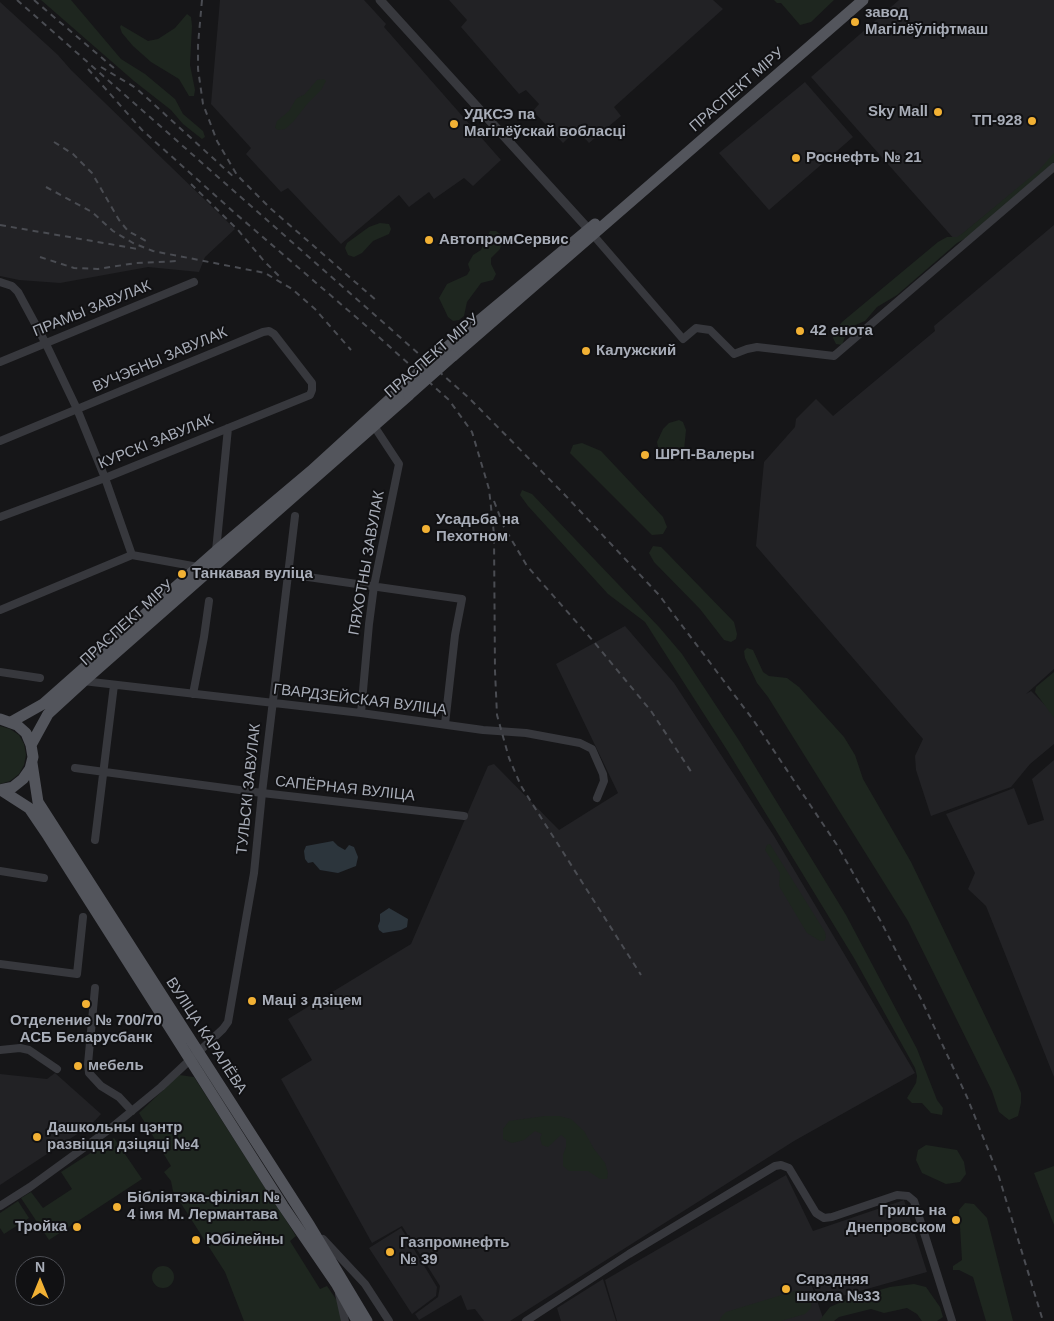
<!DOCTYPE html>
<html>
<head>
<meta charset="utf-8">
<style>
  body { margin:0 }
  #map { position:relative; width:1054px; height:1321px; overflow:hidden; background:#161618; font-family:Helvetica,sans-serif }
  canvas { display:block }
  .north { position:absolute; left:15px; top:1256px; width:50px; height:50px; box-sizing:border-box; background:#111113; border:1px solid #4d4f55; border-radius:50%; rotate:0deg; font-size:14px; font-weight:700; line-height:20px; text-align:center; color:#a8adb8 }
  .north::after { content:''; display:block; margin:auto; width:18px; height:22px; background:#f2b134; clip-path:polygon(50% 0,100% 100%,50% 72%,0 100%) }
</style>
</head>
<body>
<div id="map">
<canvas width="1054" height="1321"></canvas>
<div class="north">N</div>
</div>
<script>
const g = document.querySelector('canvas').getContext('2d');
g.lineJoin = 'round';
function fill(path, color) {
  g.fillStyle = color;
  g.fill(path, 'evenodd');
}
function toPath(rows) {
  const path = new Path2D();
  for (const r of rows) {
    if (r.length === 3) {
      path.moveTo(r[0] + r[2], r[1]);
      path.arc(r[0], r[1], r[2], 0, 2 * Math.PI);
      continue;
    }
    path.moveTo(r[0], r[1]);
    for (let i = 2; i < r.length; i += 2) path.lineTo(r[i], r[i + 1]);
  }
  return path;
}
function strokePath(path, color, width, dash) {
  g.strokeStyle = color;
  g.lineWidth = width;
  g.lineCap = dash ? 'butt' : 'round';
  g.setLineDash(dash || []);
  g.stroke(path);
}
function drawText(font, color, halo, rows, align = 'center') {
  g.font = font + ' Helvetica,sans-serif';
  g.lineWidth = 4;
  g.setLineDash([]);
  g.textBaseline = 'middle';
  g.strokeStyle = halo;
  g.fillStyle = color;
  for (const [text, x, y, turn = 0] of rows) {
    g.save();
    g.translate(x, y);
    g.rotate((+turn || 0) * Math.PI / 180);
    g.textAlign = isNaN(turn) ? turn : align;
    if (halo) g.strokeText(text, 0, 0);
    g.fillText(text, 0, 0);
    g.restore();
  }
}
fill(toPath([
  [220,0,364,0,386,24,384,27,501,160,473,186,464,178,434,199,429,192,409,207,399,195,341,244,288,188,281,192,246,154,251,148,211,104],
  [449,0,713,0,723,9,614,107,621,116,589,143,580,133,574,132,563,143,533,111,539,104,526,90,519,94,461,27,467,20],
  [899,0,1054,0,1054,159,955,240,811,77],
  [0,2,58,55,71,70,235,229,205,257,199,272,148,267,60,283,19,280,0,276],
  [805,82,853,137,769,210,719,153],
  [1054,225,1054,669,1026,694,1031,691,1054,714,1054,744,1030,764,1011,787,931,816,916,770,915,756,923,739,756,546,764,462,795,427,796,419,816,399,833,416,935,331,934,326],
  [625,626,674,683,774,836,915,1073,794,1141,510,1321,484,1321,475,1309,467,1310,461,1295,419,1320,415,1314,438,1297,440,1286,402,1226,372,1243,281,1079,312,1060,288,1019,411,944,488,766,494,764,559,830,618,793,556,664],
  [1054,760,1054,1077,986,906,968,889,975,873,946,814,1014,788,1028,825,1044,820,1032,779],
  [55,1073,101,1114,91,1125,0,1185,0,1074,47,1079],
  [786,1175,813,1231,904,1200,927,1272,821,1302,810,1280,824,1321,617,1321,605,1280],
  [401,1228,437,1287,436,1296,412,1314,369,1248],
  [603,1279,616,1321,561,1321,557,1308]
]), '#222225');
fill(toPath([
  [41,0,71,0,121,59,145,74,175,99,183,114,203,131,205,137,202,139,183,124,171,110,134,81],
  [774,0,834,0,811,22,800,25,781,3,777,3],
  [187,14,191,17,192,26,190,65,195,90,194,96,189,96,179,79,151,62,133,46,122,33,120,27,121,25,148,41,158,39,175,28],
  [324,79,326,81,321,90,308,103,293,122,285,129,278,130,275,128,277,121,289,111,296,99,305,94,317,80],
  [1054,153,1054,162,970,236,957,243,897,295,877,307,865,321,853,326,846,334,842,345,836,344,833,338,836,330,842,322,938,242,947,237,957,237,963,233,1039,170],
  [380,223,389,224,391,229,389,234,373,241,362,253,354,257,348,255,345,248,347,243,369,227],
  [490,231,496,231,500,234,502,241,500,249,491,258,491,264,496,274,493,280,481,283,467,302,464,316,459,320,453,321,448,317,439,298,447,284,467,275,470,270,468,264,473,255,481,250],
  [679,420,683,422,686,430,684,450,681,454,676,457,669,456,658,447,657,442,663,429,669,423],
  [582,443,601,451,663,517,667,527,663,534,652,535,570,453,573,445],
  [522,490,532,494,659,627,682,654,740,742,846,915,917,1049,937,1100,943,1108,942,1115,931,1113,922,1103,912,1103,907,1098,916,1083,917,1076,915,1068,854,958,727,750,661,647,645,622,608,594,528,506,520,495],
  [653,546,661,547,667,553,734,622,737,634,736,639,731,642,724,640,700,609,654,562,649,553],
  [747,648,753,650,763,672,769,676,787,678,799,687,844,737,855,755,863,779,911,862,1015,1078,1021,1093,1021,1103,1018,1116,1009,1120,999,1112,992,1091,908,921,768,697,757,683,745,658,744,651],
  [1054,672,1054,718,1035,692,1036,687],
  [0,726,10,729,19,735,24,744,26,755,24,765,19,774,10,781,0,784],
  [770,844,825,932,826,938,824,941,820,941,807,933,779,886,780,873,765,850,767,845],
  [179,1075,194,1077,296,1236,290,1241,320,1289,327,1286,338,1302,344,1321,244,1321,225,1272,173,1191,171,1181,164,1172,171,1166,139,1113],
  [545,1116,559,1116,571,1119,584,1131,594,1149,605,1163,608,1173,607,1179,600,1179,588,1171,569,1171,563,1166,563,1155,566,1147,566,1139,561,1135,548,1147,542,1145,540,1138,542,1134,535,1131,524,1140,512,1143,503,1139,503,1129,509,1121],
  [114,1138,142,1179,49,1240,21,1198,31,1192,43,1208,72,1189,61,1172],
  [926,1145,957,1150,964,1162,966,1174,960,1182,946,1184,922,1173,916,1160,918,1150],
  [1054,1166,1054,1225,1034,1173],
  [18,1201,29,1218,4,1234,0,1228,0,1213],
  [965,1203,974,1204,987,1218,1013,1321,986,1321,973,1277,959,1270,953,1270,953,1266,962,1260,959,1210],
  [163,1277,11],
  [914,1284,926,1287,940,1307,943,1317,937,1321,922,1321,917,1314,907,1308,884,1313,871,1309,839,1317,834,1321,819,1321,830,1307,848,1299,890,1287],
  [798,1290,807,1292,812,1299,811,1308,805,1314,781,1321,719,1321,722,1316,726,1312]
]), '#1e261f');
fill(toPath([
  [333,841,338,846,345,850,349,845,354,847,358,857,356,866,338,873,320,870,313,862,308,863,305,859,304,851,306,846],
  [389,908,408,919,407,927,401,930,383,933,379,930,378,926,380,921,380,914]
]), '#2c353c');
strokePath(toPath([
  [594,236,683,339,696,328,710,330,734,354,747,349,757,347,834,356,1054,167],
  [0,282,12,286,18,292,45,342,77,409,105,478,132,555],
  [0,362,194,282],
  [0,441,263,332,269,331,274,334,312,383,312,390,310,395,105,478,0,517],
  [216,551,228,428],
  [287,574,462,599,455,635,445,724],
  [0,610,132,555,198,567],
  [0,672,40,678],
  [83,681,361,713,483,730,526,733,580,743,592,749,603,774,604,781,597,798],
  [193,694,204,637,209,601],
  [361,713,369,624,374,586,399,464,374,426],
  [75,768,262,793,464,816],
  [95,840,114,685],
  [0,871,44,878],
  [0,964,77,974,83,917],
  [95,988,88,1064,89,1073,101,1086,119,1097,132,1111],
  [0,1050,20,1048,29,1050,57,1069],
  [0,1206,30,1187,111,1128,161,1087,223,1029,228,1022,254,873,262,793,295,516],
  [323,1239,365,1284,389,1321],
  [339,1294,345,1321],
  [526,1321,629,1254,775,1166,781,1165,789,1168,816,1213,824,1218,832,1217,897,1195,908,1196,914,1201,952,1321]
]), '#37383d', 8);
strokePath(toPath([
  [380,0,592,233]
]), '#37383d', 9);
strokePath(toPath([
  [446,348,595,224],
  [453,356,863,0],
  [0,719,17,725,26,733,31,745,33,757,30,769,23,779,13,787,0,790],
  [11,722,43,704,216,551,311,471,403,387],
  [31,745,48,714,84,681,409,395],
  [32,763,38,802,310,1226,367,1321],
  [1,790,29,808,48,836,283,1206,337,1285,357,1321]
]), '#53555c', 11);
strokePath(toPath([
  [17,0,469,398,564,494,659,595,754,721,837,845,880,920,921,999,967,1097,999,1177,1043,1321],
  [34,0,115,69],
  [202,0,198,45,198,69,203,104,217,141,237,175,270,208,377,301],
  [101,67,136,88,236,179],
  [88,69,142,130,236,214,371,330,449,400,472,432,489,489,494,534,495,671,497,715,509,758,521,786,641,975],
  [54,142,73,154,92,173,119,220,128,231,148,242],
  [191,184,238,230,264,261,281,278],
  [46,187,92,212,113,231,133,243,153,251,265,273,292,289,315,309,351,350],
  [0,225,138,249],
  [40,257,74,268,98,269,136,263,178,261],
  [494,501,504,527,527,566,594,642,651,711,692,773]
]), '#4a4c52', 2, [6, 5]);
strokePath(toPath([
  [403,387,446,348],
  [409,395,453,356]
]), '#53555c', 11);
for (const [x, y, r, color] of [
  [855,22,5,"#f2b134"],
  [938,112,5,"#f2b134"],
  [1032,121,5,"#f2b134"],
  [454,124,5,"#f2b134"],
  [796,158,5,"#f2b134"],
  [429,240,5,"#f2b134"],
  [800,331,5,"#f2b134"],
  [586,351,5,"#f2b134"],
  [645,455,5,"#f2b134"],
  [426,529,5,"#f2b134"],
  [182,574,5,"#f2b134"],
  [252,1001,5,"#f2b134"],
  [86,1004,5,"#f2b134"],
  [78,1066,5,"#f2b134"],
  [37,1137,5,"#f2b134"],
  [117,1207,5,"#f2b134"],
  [956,1220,5,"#f2b134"],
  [77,1227,5,"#f2b134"],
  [196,1240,5,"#f2b134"],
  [390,1252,5,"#f2b134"],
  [786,1289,5,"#f2b134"]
]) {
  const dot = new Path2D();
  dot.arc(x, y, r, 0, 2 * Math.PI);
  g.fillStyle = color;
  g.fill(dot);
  strokePath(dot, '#111113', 2);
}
drawText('bold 15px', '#a8adb8', '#111113', [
  ["завод",865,13],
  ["Магілёўліфтмаш",865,30],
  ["Sky Mall",928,112,"right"],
  ["УДКСЭ па",464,115],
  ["Магілёўскай вобласці",464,132],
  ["ТП-928",1022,121,"right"],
  ["Роснефть № 21",806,158],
  ["АвтопромСервис",439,240],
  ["42 енота",810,331],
  ["Калужский",596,351],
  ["ШРП-Валеры",655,455],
  ["Усадьба на",436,520],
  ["Пехотном",436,537],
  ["Танкавая вуліца",192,574],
  ["Маці з дзіцем",262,1001],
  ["Отделение № 700/70",86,1021,"center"],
  ["АСБ Беларусбанк",86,1038,"center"],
  ["мебель",88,1066],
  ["Дашкольны цэнтр",47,1128],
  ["развіцця дзіцяці №4",47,1145],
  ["Бібліятэка-філіял №",127,1198],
  ["4 імя М. Лермантава",127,1215],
  ["Гриль на",946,1211,"right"],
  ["Днепровском",946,1228,"right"],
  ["Тройка",67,1227,"right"],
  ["Юбілейны",206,1240],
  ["Газпромнефть",400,1243],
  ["№ 39",400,1260],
  ["Сярэдняя",796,1280],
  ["школа №33",796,1297]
], 'left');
drawText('15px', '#a8adb8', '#111113', [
  ["ПРАСПЕКТ МІРУ",737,90,-41],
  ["ПРАМЫ ЗАВУЛАК",92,309,-22],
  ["ПРАСПЕКТ МІРУ",432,356,-41],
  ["ВУЧЭБНЫ ЗАВУЛАК",160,360,-23],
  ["КУРСКІ ЗАВУЛАК",156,442,-22],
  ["ПЯХОТНЫ ЗАВУЛАК",367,563,-80],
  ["ПРАСПЕКТ МІРУ",127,623,-42],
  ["ГВАРДЗЕЙСКАЯ ВУЛІЦА",360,700,7],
  ["ТУЛЬСКІ ЗАВУЛАК",249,789,-84],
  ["САПЁРНАЯ ВУЛІЦА",345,789,6],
  ["ВУЛІЦА КАРАЛЁВА",206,1036,57]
]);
</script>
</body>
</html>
